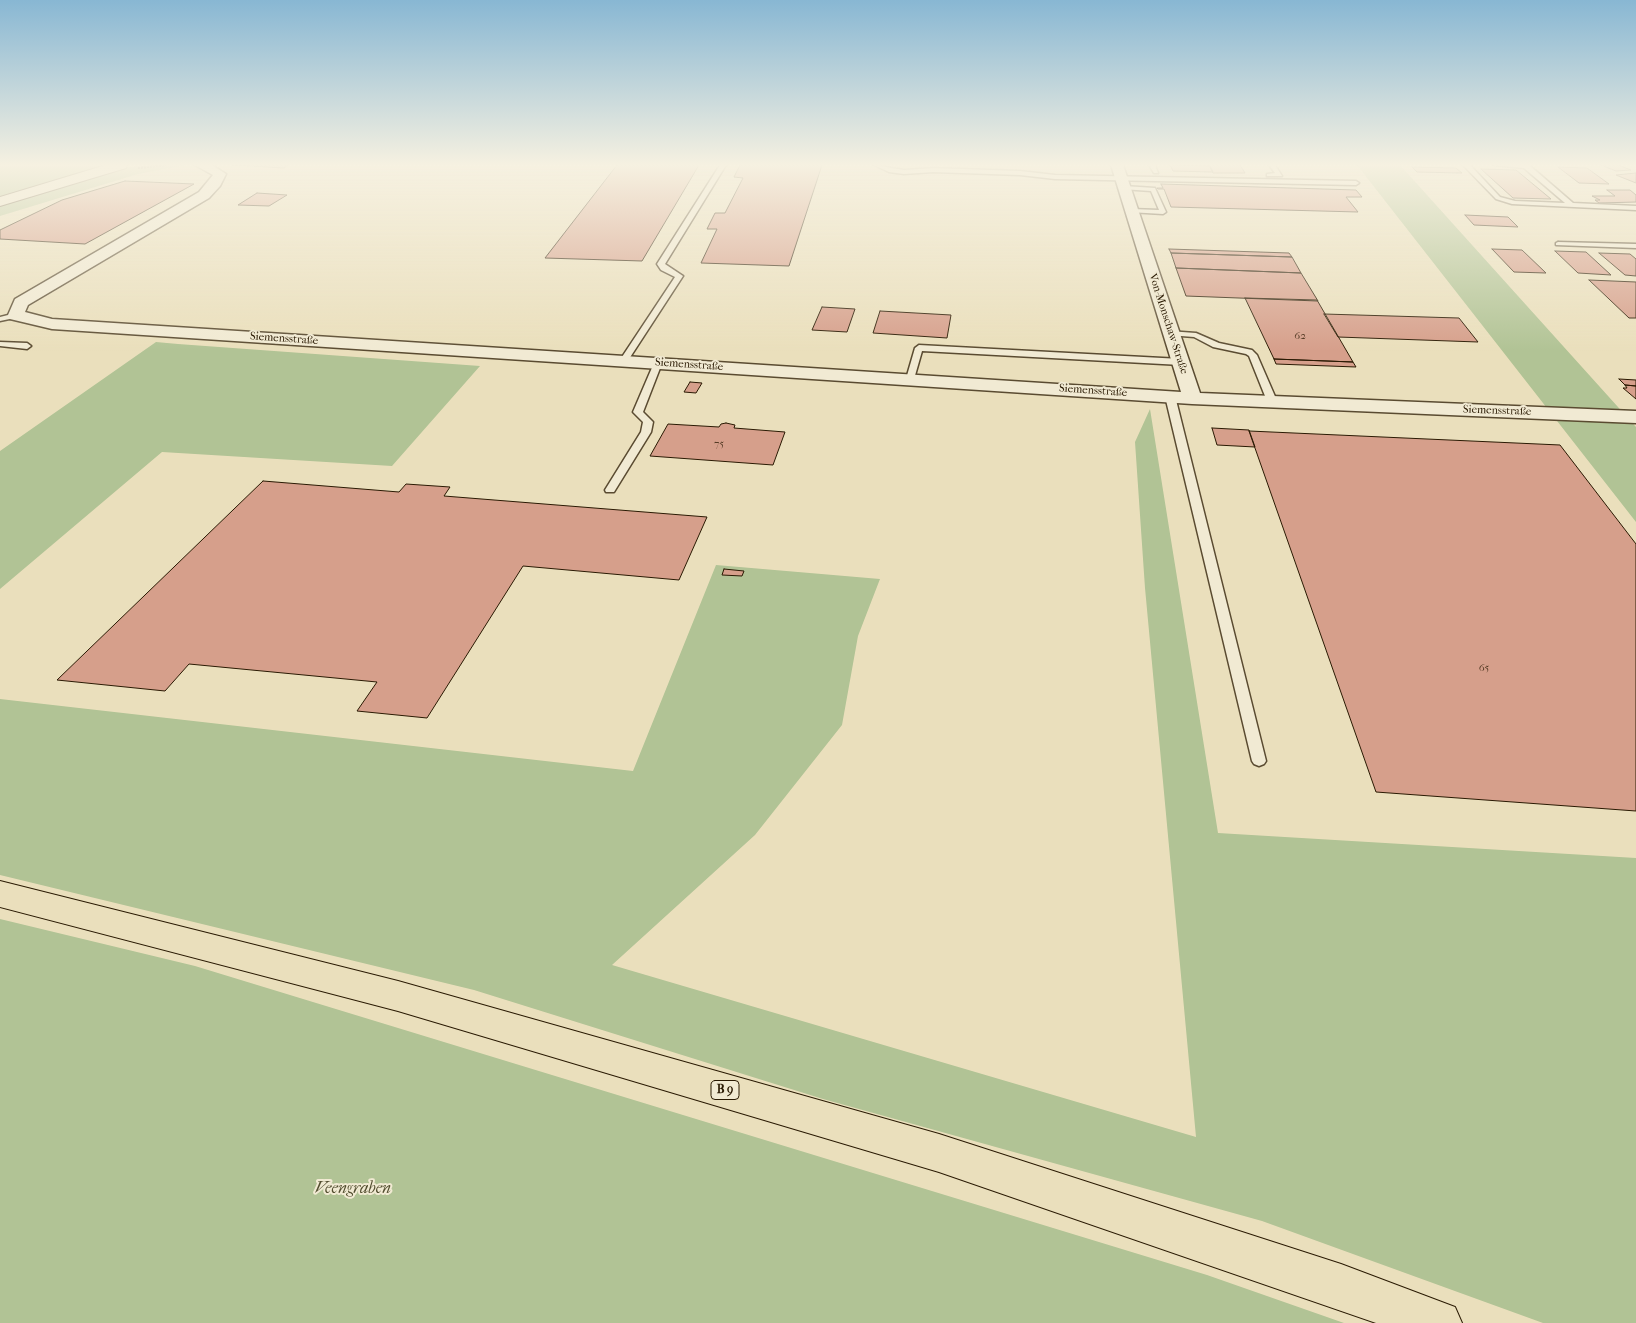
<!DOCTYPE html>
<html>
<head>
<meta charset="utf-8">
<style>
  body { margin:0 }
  canvas { display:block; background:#eadfbc }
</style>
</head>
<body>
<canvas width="1636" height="1323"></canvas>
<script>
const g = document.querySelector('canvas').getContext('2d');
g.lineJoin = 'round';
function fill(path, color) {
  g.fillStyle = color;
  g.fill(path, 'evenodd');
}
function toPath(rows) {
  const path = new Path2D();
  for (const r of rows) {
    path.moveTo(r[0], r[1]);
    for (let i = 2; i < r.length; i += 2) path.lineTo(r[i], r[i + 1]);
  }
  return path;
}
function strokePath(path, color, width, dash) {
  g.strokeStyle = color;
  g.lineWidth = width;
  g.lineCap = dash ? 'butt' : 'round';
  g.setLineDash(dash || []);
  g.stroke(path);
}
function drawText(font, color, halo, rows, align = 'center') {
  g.font = font + ' "IM FELL French Canon",serif';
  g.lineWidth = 4;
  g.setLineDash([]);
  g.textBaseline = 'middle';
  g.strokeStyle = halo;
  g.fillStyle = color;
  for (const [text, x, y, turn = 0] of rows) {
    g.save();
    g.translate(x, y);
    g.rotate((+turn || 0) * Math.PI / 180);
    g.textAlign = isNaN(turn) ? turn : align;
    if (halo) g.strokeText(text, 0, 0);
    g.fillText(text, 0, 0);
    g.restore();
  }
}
fill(toPath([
  [0,165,110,165,0,200],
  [168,165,186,165,138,174,0,216,0,205,128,167],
  [1357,165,1400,165,1636,427,1636,522],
  [156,342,178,344,480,366,392,466,162,452,0,589,0,451],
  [1150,409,1218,833,1636,858,1636,1323,1543,1323,1262,1221,823,1099,474,990,0,875,0,699,633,771,716,565,880,579,858,636,842,725,755,835,612,965,1196,1137,1145,588,1135,442],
  [0,919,195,966,1207,1275,1344,1323,0,1323]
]), '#b1c395');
const building = toPath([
  [233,165,288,165,284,168,233,165],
  [617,165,699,165,642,261,545,258,617,165],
  [740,165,822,165,789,266,701,263,717,229,707,229,715,213,725,213,743,178,734,177,740,165],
  [1170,165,1210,166,1213,172,1173,171,1170,165],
  [1209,165,1240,165,1245,173,1213,173,1209,165],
  [1601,165,1618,165,1631,170,1616,171,1601,165],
  [1412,167,1456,168,1462,173,1417,172,1412,167],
  [1558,167,1587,168,1609,184,1579,183,1558,167],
  [1481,169,1516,170,1551,199,1513,198,1481,169],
  [1636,173,1636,183,1616,175,1636,173],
  [125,181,194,184,85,244,0,239,0,230,62,200,125,181],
  [1161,184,1356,190,1362,197,1346,197,1358,212,1171,207,1164,189,1158,189,1157,188,1163,188,1161,184],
  [1607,190,1630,190,1636,195,1636,202,1599,203,1595,200,1600,200,1592,196,1615,196,1607,190],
  [257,193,287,195,269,206,238,205,257,193],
  [1465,215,1508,217,1518,227,1474,225,1465,215],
  [1169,249,1289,253,1292,257,1171,253,1169,249],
  [1492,249,1522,250,1546,273,1514,272,1492,249],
  [1555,251,1586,252,1611,275,1578,273,1555,251],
  [1171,253,1292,257,1301,273,1176,268,1171,253],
  [1599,253,1630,254,1636,259,1636,276,1625,275,1599,253],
  [1176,268,1301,273,1318,301,1186,296,1176,268],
  [1589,280,1636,282,1636,318,1629,318,1589,280],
  [1245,298,1317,300,1353,362,1274,359,1245,298],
  [822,307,855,309,847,332,812,330,822,307],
  [880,311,951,315,947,338,873,333,880,311],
  [1324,314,1459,318,1478,342,1338,337,1324,314],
  [1274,359,1353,362,1356,367,1276,364,1274,359],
  [1619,379,1636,380,1636,386,1625,385,1619,379],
  [690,382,702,383,696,393,684,392,690,382],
  [1625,385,1636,386,1636,399,1623,388,1627,388,1625,385],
  [726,423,735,425,734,428,785,432,773,465,650,456,668,424,719,427,721,424,726,423],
  [1212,428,1249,430,1255,447,1217,445,1212,428],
  [1249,431,1560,445,1636,544,1636,811,1376,792,1249,431],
  [263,481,399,492,406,484,450,487,444,496,707,517,679,580,523,566,427,718,357,711,377,682,189,664,165,691,57,680,263,481],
  [724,569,744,571,742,576,722,575,724,569]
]);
fill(building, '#d69f8b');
strokePath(building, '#2a1a03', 1);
const service = toPath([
  [720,165,726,165,665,264,683,276,627,362,621,362,620,360,675,277,661,270,657,264,720,165],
  [874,165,904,170,933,168,1020,171,1055,175,1356,181,1359,183,1356,185,1055,179,1020,175,933,172,904,174,889,172,874,165],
  [1149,165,1155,165,1158,173,1154,173,1149,165],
  [1269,165,1275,165,1282,176,1267,176,1267,174,1275,173,1269,165],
  [1463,165,1470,165,1500,197,1515,201,1565,203,1524,168,1494,165,1529,165,1573,203,1636,206,1636,210,1512,204,1496,199,1463,165],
  [1124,186,1155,188,1166,212,1163,214,1129,212,1129,210,1131,209,1159,210,1151,191,1122,189,1122,187,1124,186],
  [1558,242,1636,244,1636,248,1556,245,1556,243,1558,242],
  [16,313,19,313,19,317,0,321,0,317,16,313],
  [1168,331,1196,333,1219,343,1252,350,1257,355,1277,401,1272,404,1267,401,1249,356,1246,354,1213,347,1194,337,1168,335,1168,331],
  [0,342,27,343,31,346,27,349,0,346,0,342],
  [919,345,1181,359,1185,362,1181,365,922,351,914,379,907,381,906,379,915,348,919,345],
  [658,360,662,363,643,412,653,422,651,432,614,492,606,492,605,490,641,432,643,422,633,412,654,363,658,360],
  [1170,393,1175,396,1266,761,1264,764,1259,766,1254,764,1252,761,1165,396,1170,393]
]);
const minor = toPath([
  [195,165,212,165,226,174,220,186,209,198,28,305,25,312,52,319,1181,392,1111,165,1123,165,1200,393,1636,411,1636,423,1192,404,52,329,10,319,8,315,15,299,199,192,213,175,195,165]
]);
const tertiary = toPath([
  [106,165,127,165,126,168,0,206,0,197,106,165]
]);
const primary = toPath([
  [0,881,398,981,939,1134,1341,1264,1455,1307,1462,1323,1376,1323,939,1172,398,1011,0,907,0,881]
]);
strokePath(service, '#5a4b31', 3);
strokePath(minor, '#5a4b31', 3);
strokePath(tertiary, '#5a4b31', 2);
strokePath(primary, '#2a1a03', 2);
strokePath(toPath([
  [138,168,168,165]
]), '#2a1a03', 2, [2, 1]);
fill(service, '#f1ead3');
fill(minor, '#f1ead3');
fill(tertiary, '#f1ead3');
fill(primary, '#eadfbc');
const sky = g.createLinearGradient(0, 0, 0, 351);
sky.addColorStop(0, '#88b7d3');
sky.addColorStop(0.47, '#f6f1e1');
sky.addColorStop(1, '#f6f1e100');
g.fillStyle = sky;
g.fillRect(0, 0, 1636, 351);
drawText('11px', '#2a1a03', '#f1ead3', [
  ["Von-Monschaw-Straße",1168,324,72],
  ["Siemensstraße",284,339,4],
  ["Siemensstraße",689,365,4],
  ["Siemensstraße",1093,391,4],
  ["Siemensstraße",1497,411,2]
]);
drawText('11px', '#553b25', null, [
  ["62",1300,336],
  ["75",719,444],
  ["65",1484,668]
]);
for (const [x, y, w] of [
  [725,1090,28]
]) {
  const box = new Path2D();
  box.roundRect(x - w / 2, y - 9.5, w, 19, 4);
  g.fillStyle = '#f1ead3';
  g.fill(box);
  strokePath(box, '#2a1a03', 1);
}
drawText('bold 12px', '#2a1a03', null, [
  ["B 9",725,1090]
]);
drawText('italic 16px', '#524d2f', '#f1ead3', [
  ["Veengraben",353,1189]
]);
</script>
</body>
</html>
